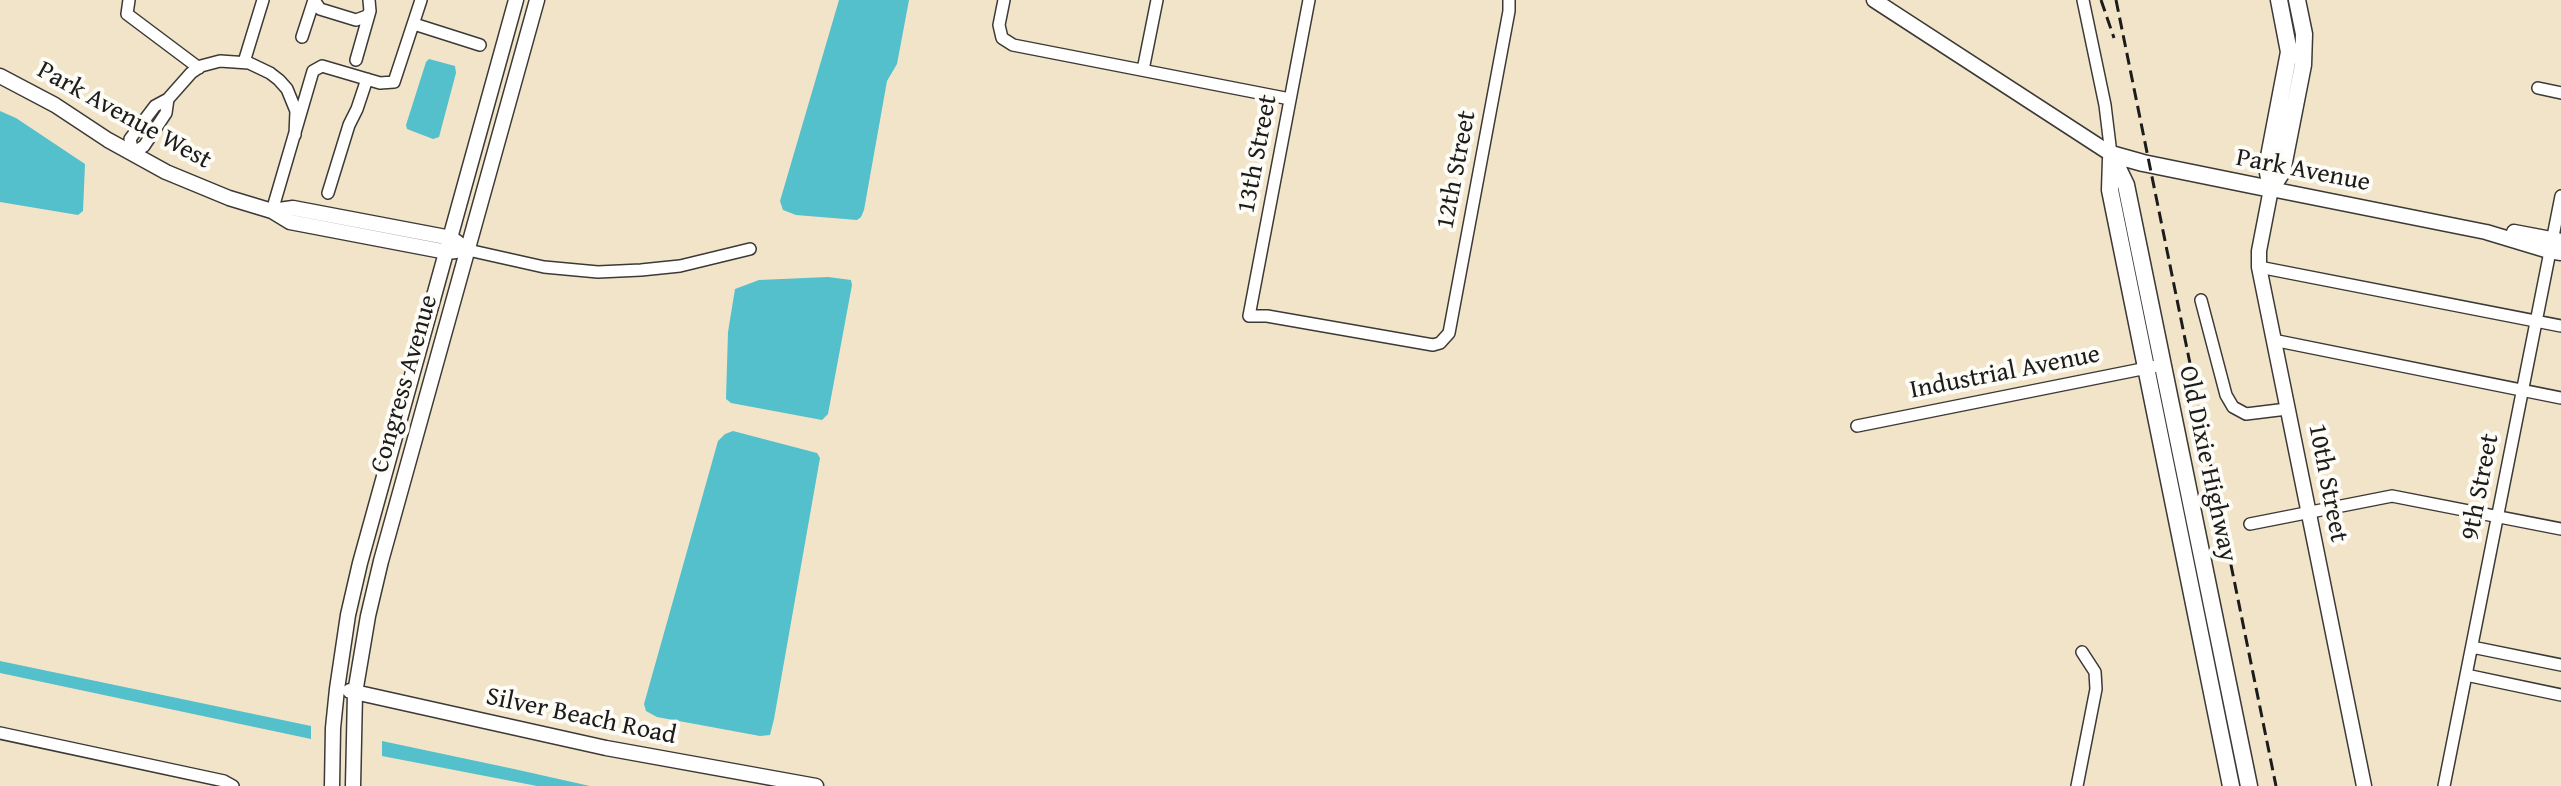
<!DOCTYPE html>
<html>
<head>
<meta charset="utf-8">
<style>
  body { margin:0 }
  canvas { display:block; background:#f2e4c8 }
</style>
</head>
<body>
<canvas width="2561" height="786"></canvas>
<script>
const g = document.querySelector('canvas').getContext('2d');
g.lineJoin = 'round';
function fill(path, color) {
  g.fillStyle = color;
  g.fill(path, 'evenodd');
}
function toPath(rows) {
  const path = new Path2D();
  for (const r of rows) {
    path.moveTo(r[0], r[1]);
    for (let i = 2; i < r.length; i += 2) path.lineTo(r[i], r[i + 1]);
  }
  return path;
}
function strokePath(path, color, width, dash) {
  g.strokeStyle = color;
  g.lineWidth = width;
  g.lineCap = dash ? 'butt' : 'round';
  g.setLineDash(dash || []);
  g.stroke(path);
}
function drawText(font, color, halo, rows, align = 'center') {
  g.font = font + ' "Gentium Book Plus",serif';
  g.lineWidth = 8;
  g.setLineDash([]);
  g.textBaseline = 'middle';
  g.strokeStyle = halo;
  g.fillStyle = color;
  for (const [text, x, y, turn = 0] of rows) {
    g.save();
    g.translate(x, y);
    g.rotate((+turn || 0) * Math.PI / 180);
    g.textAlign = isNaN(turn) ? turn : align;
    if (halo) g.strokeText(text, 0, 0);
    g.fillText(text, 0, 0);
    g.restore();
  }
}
fill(toPath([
  [839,0,909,0,897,64,887,81,864,210,861,217,857,220,796,215,783,210,780,201],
  [429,59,455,66,456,73,439,137,433,139,407,129,406,125,426,62],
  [0,111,16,118,85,164,83,211,78,215,0,202],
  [828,277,851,280,852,285,828,414,822,420,731,403,726,399,728,332,735,289,759,280],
  [733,431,817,453,820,458,774,719,770,735,760,736,657,717,646,711,644,704,718,441,725,434],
  [0,661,311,726,311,739,0,673],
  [382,741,514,769,590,786,537,786,382,756]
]), '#53c0cb');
const minor = toPath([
  [129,0,127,14,199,68],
  [314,0,320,9,356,20,367,16,370,11,369,0],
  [1004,0,999,25,1002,38,1013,45,1290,99],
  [1309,0,1249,316,1267,316,1433,345,1440,343,1449,333,1509,11,1509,0],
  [2083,0,2105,105,2111,154],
  [414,24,480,45],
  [302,37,314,0],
  [356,60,370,11],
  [244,62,263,0],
  [1143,70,1157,0],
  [2538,88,2561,93],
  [168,99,166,113,144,146,133,153,130,139,155,106,168,99,191,73,201,66,220,61,249,63,270,73,279,80,287,89,296,111,295,135],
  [328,193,349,125,357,109,367,79],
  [272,211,313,71,322,66,380,83,394,82,421,0],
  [468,250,544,267,598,272,641,270,680,266,750,249],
  [2259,267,2561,326],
  [2201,300,2226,395,2233,407,2246,414,2287,409],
  [2273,340,2561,398],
  [1857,426,2162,365],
  [2250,524,2392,496,2561,529],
  [2472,647,2561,665],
  [2466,675,2561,695],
  [0,733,224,781,233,786],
  [2077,786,2096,689,2095,672,2082,652],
  [2444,786,2561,196]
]);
const tertiary = toPath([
  [1874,0,2111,154],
  [0,76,55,105,108,140,166,172,229,198,272,211,290,222,447,252,456,251],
  [272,211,293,208,451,238,458,243],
  [2514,232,2561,241],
  [350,691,606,748,816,786],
  [332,786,333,728,337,689,348,615,360,563,516,0],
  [353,786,355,693,368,616,381,561,537,0],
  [2364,786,2259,267,2259,251,2271,189,2486,232,2549,251,2561,253]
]);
const secondary = toPath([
  [2111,154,2126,185,2249,786],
  [2111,154,2143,163,2271,189],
  [2111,159,2110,190,2231,786],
  [2271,189,2282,172,2303,65,2304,34,2297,0],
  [2271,189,2267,167,2289,52,2279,0]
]);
strokePath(minor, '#3c3a36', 14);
strokePath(tertiary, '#3c3a36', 17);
strokePath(secondary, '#3c3a36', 19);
strokePath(minor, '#fff', 11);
strokePath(tertiary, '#fff', 14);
strokePath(secondary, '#fff', 16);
strokePath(toPath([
  [2101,0,2114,38],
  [2116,0,2276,786]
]), '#1c1c1c', 3, [12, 6]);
drawText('26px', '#1c1c1c', '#fdfcf7', [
  ["Park Avenue West",124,116,29],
  ["13th Street",1258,154,-79],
  ["12th Street",1457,170,-79],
  ["Park Avenue",2303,171,11],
  ["Industrial Avenue",2005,373,-11],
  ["Congress Avenue",405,384,-74],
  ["Old Dixie Highway",2207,464,78],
  ["10th Street",2327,483,79],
  ["9th Street",2481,487,-79],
  ["Silver Beach Road",581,717,12]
]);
</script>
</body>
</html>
